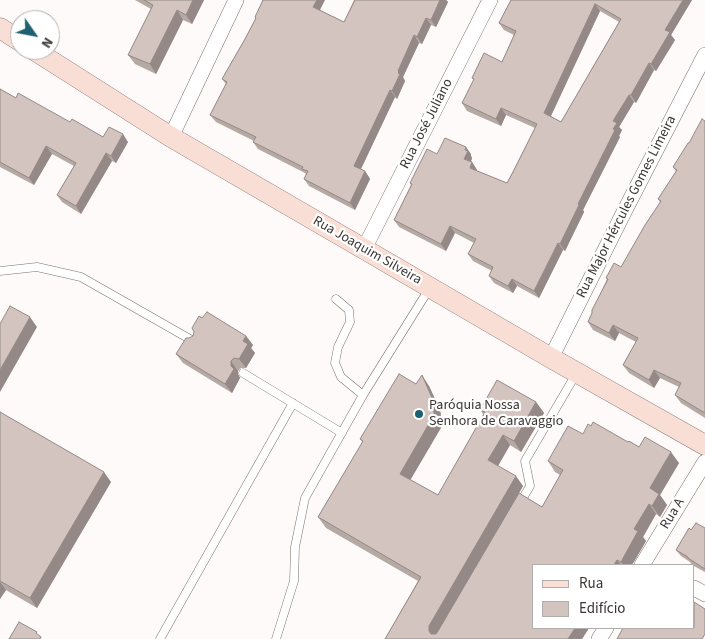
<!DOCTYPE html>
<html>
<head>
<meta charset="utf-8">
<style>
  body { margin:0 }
  #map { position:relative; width:705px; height:639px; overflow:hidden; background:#fdfaf9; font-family:"Source Sans 3",sans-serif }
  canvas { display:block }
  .legend { position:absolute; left:532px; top:564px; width:162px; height:65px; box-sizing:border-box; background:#fff; border:1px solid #b1afae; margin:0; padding:6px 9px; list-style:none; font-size:15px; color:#3c3634 }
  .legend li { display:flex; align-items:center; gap:10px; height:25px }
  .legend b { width:25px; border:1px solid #b1afae }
  .north { position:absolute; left:10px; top:10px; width:50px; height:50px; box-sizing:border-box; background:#fff; border:1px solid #b1afae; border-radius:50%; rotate:123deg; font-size:14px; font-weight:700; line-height:20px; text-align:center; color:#3c3634 }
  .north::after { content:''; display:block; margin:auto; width:18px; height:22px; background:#1c6072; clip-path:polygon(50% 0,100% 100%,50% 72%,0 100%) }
</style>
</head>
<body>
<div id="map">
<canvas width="705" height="639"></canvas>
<ul class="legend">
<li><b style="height:6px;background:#f8ded4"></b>Rua</li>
<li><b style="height:14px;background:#d3c4bf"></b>Edifício</li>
</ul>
<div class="north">N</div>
</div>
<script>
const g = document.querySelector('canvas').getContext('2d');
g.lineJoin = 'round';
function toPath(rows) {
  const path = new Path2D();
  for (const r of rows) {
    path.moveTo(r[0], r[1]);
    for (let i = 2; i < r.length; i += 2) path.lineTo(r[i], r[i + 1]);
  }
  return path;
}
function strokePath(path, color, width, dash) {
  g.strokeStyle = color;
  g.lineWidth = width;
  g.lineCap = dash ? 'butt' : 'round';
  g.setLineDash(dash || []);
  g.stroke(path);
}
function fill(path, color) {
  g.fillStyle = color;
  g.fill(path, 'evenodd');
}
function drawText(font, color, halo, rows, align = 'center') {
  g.font = font + ' "Source Sans 3",sans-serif';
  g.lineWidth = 4.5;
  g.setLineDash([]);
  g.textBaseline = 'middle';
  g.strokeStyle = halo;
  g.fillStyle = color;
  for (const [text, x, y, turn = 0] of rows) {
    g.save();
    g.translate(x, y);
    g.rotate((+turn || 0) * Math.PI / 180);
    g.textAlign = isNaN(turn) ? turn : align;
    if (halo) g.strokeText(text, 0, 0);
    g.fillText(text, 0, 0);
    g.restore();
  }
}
const lane = toPath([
  [0,271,37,267,81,277,195,342],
  [336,299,349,310,350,322,338,347,335,363,341,377,363,395],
  [243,373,342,433],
  [520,503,530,486,525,461,576,374],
  [160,639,293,403],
  [276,639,294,581,295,547,305,498,363,395,429,289]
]);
const street = toPath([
  [171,137,236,0],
  [364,249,490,0],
  [551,358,624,212,705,55],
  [642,565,705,462],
  [694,588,705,594],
  [599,639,606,628]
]);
const secondary = toPath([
  [0,28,20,41],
  [34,50,171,137,364,249,551,358,705,445]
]);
strokePath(lane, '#7f716d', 9);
strokePath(street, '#7f716d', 16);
strokePath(secondary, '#7f716d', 21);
strokePath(lane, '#fff', 8);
strokePath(street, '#fff', 15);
strokePath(secondary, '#f8ded4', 20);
fill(toPath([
  [135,0,204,0,192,24,183,20,156,74,135,64,128,55,151,9],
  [354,0,446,0,448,2,436,27,431,25,422,44,419,43,403,77,405,81,397,99,395,97,361,169,365,171,370,179,355,210,309,186,304,179,306,174,305,173,258,149,253,142,254,141,216,122,210,115,226,84,222,79,245,39,256,18,255,17,320,10,344,22],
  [511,0,692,0,671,35,675,40,656,71,654,70,636,103,634,102,619,127,622,130,619,136,620,137,583,210,584,212,565,251,563,250,539,298,517,286,513,293,494,283,489,276,492,271,473,261,468,254,474,243,455,233,446,251,399,227,394,220,411,185,410,183,437,154,471,154,471,156,472,158,471,162,472,162,477,170,477,171,507,183,535,128,506,115,501,126,467,111,462,103,474,80,472,78,502,62,514,35,504,30,499,23],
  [600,11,619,22,561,122,551,116],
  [0,89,16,98,103,137,128,142,116,163,112,161,81,214,62,202,57,195,74,166,52,154,34,185,0,167],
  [705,121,705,418,681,403,675,395,679,387,660,378,654,388,629,373,623,365,636,342,619,333,615,341,593,330,588,322,607,279,606,278,621,267,660,202,658,199,676,171,673,167],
  [246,336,253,345,251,348,255,353,246,368,241,368,238,371,238,374,240,378,232,393,183,363,176,354],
  [416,384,429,386,440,410,442,422,442,426,410,480,438,495,484,415,480,410,536,402,544,413,521,452,510,445,498,466,523,486,519,493,542,507,560,475,555,472,548,461,583,434,628,442,679,463,660,495,667,505,660,517,656,514,643,537,646,541,632,565,534,565,589,628,582,639,385,639,418,581,326,528,318,517,363,442,360,439],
  [0,412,111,482,37,608,6,590,0,599],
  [705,528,705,572,692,565,690,562,681,556,676,550,691,530]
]), '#b5a9a4');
fill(toPath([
  [193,0,204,0,192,24,186,15],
  [317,0,325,0,318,14,313,7],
  [440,0,446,0,448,2,436,27,431,20],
  [683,0,692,0,671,35,675,40,656,71,651,64,665,30],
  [595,4,600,11,549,120,544,113],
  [177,10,183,20,156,74,150,64],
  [426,18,431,25,422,44,417,37],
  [414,35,419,43,403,77,405,81,397,99,392,91,398,71],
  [649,63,654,70,636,103,631,95],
  [390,90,395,97,359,173,354,166],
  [629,95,634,102,619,127,622,130,619,136,620,137,583,210,584,212,565,251,560,244,578,204,613,129,613,121],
  [501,108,506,115,501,126,496,119],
  [123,134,128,142,116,163,111,156],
  [46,146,52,154,34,185,29,178],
  [466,147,471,154,471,156,472,158,469,166,464,159,465,150],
  [106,153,112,161,81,214,76,206],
  [472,162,477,170,475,175,470,168],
  [365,171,370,179,355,210,350,203],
  [450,226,455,233,446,251,441,244],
  [558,243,563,250,539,298,534,291],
  [512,279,517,286,513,293,508,286],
  [30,317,37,327,0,392,0,370],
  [613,325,619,333,615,341,609,333],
  [246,336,253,345,251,348,255,353,246,368,239,359,243,341],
  [231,361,238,371,238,374,240,378,232,393,225,384,231,366],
  [654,370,660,378,654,388,649,380],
  [422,375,429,386,440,410,442,422,442,426,408,484,400,474],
  [536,402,544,413,521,452,514,441],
  [503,435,510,445,495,471,488,460],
  [671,452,679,463,660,495,667,505,660,517,652,506,650,488],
  [104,472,111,482,37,608,30,598],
  [516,476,523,486,436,636,436,639,429,631,429,626],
  [649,504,656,514,643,537,646,541,632,565,623,565,621,562,634,529],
  [617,560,621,565,614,565],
  [0,582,6,590,0,599],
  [575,628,589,628,582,639,568,639]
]), '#948986');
const building = toPath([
  [144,0,193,0,186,15,177,10,150,64,128,55,153,5,144,0],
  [263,0,317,0,313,7,344,22,355,0,440,0,431,20,426,18,417,37,414,35,398,71,399,72,398,73,400,74,392,91,390,90,354,166,365,171,350,203,304,179,308,171,302,169,303,167,253,142,256,137,210,115,227,82,222,79,245,39,256,18,255,17,263,0],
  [511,0,683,0,665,30,670,32,651,64,649,63,631,95,629,95,613,121,617,123,613,129,615,130,578,204,579,205,560,244,558,243,534,291,512,279,508,286,489,276,493,267,468,254,476,239,450,226,441,244,394,220,412,184,410,183,427,149,437,154,445,138,466,147,465,150,468,151,464,159,472,162,470,168,507,183,513,172,537,124,501,108,496,119,462,103,474,79,472,78,484,53,502,62,516,31,499,23,511,0],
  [595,4,621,19,561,122,544,113,595,4],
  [0,89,16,98,18,93,70,122,72,119,103,137,109,127,123,134,111,156,106,153,76,206,57,195,76,163,46,146,29,178,0,162,0,89],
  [702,119,705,121,705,413,675,395,681,383,654,370,649,380,623,365,638,338,613,325,609,333,588,322,592,313,592,310,608,279,606,278,614,263,621,267,645,225,661,201,658,199,677,170,673,167,688,143,689,143,702,119],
  [10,306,30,317,0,370,0,324,10,306],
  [207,312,246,336,243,341,248,344,239,359,234,358,231,361,231,366,234,369,225,384,176,354,186,338,189,338,193,336,194,332,192,328,199,316,202,318,207,312],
  [399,374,416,384,422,375,433,400,434,411,434,415,400,474,438,495,485,412,480,410,497,380,536,402,514,441,503,435,488,460,516,476,429,626,429,631,431,634,436,634,438,631,519,493,542,507,563,470,548,461,568,426,583,434,588,424,591,426,593,422,628,442,629,441,639,447,645,437,671,452,650,488,659,494,652,506,649,504,634,529,638,531,621,562,617,560,614,565,534,565,534,628,575,628,568,639,385,639,421,577,318,517,363,441,360,439,399,374],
  [0,412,104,472,30,598,0,581,0,412],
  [696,523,705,528,705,569,688,558,688,557,676,550,689,528,691,530,696,523],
  [694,602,705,609,705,634,702,639,617,639,623,628,694,628,694,602],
  [19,622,37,632,36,633,41,637,40,639,9,639,19,622]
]);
fill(building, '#d3c4bf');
strokePath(building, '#948986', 1);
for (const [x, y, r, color] of [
  [419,414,5,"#1c6072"]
]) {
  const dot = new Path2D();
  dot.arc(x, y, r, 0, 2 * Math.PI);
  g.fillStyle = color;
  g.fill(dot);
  strokePath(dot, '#fff', 2);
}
drawText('14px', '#3c3634', '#fff', [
  ["Rua José Juliano",427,124,-63],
  ["Rua Major Hércules Gomes Limeira",627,207,-63],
  ["Rua Joaquim Silveira",367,251,30],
  ["Rua A",673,514,-59]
]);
drawText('14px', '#3c3634', '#fff', [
  ["Paróquia Nossa",429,406],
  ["Senhora de Caravaggio",429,422]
], 'left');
</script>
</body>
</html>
